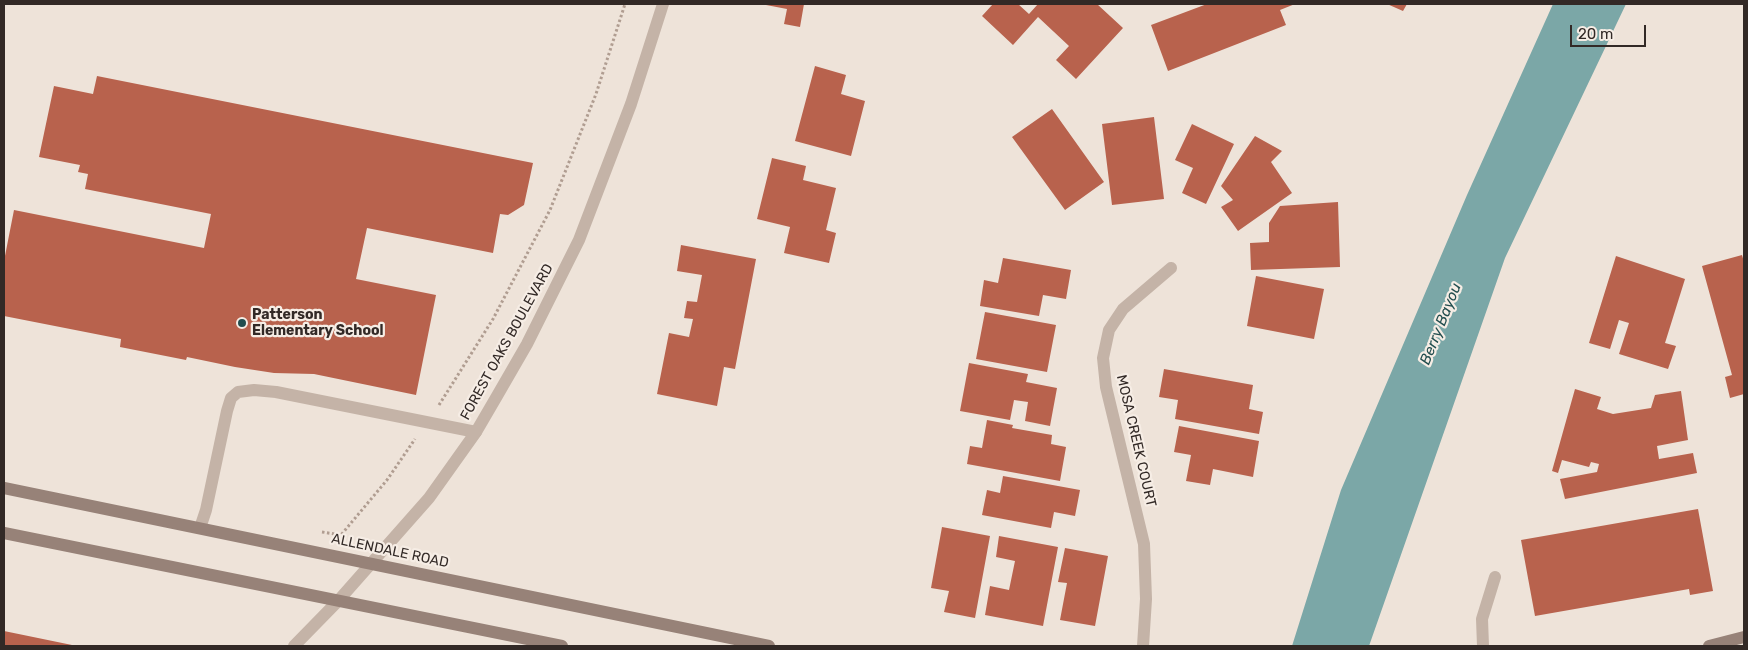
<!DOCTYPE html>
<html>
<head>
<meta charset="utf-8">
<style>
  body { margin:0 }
  #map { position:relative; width:1748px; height:650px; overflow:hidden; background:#eee3d9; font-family:Rubik,sans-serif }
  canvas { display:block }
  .frame { position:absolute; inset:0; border:5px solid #322926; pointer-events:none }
  .scale { position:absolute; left:1570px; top:25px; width:76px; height:22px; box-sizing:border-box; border:2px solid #322926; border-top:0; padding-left:6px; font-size:15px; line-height:18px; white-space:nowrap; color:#322926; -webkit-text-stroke:4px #f6ede5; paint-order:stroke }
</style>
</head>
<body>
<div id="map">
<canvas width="1748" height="650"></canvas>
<div class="frame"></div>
<div class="scale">20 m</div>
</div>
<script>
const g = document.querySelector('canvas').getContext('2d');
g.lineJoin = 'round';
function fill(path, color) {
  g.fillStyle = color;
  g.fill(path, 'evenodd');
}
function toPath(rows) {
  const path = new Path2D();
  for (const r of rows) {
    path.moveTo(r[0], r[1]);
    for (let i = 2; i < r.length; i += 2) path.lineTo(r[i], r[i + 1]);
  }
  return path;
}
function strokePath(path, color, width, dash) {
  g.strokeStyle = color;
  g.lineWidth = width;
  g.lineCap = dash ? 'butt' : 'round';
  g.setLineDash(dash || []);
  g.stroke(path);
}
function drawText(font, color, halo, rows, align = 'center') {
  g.font = font + ' Rubik,sans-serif';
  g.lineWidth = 4.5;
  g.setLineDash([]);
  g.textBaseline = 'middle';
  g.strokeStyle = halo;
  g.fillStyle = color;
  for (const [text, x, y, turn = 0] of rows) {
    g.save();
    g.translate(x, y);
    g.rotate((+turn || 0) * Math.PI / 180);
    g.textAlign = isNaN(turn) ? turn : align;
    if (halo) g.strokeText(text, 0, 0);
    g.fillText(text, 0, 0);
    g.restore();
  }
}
fill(toPath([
  [1553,4,1626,4,1505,258,1369,646,1292,646,1341,490,1467,195]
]), '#7ba7a7');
fill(toPath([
  [766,4,804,4,800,27,784,24,787,9,766,5],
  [993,4,1018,4,1029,14,1038,4,1097,4,1123,28,1076,79,1056,60,1069,46,1038,17,1013,45,982,16],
  [1207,4,1295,4,1280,10,1286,25,1168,71,1151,25],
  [1387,4,1407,4,1403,11],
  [815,66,846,75,841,94,865,101,851,156,795,141],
  [97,76,533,163,524,205,508,215,500,214,493,253,367,228,356,279,436,295,416,395,314,374,274,373,235,367,187,357,186,360,120,347,121,339,4,316,4,261,14,210,204,248,211,214,85,189,88,174,78,172,80,165,39,157,54,86,93,94],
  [1052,109,1104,182,1065,210,1012,137],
  [1154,117,1164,199,1112,205,1102,124],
  [1192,124,1234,144,1206,204,1182,193,1193,168,1175,160],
  [1255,136,1282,151,1271,162,1292,193,1238,231,1221,207,1233,200,1221,186],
  [772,158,806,166,803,180,836,188,826,230,836,233,829,263,784,253,790,227,757,219],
  [1338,202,1340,267,1251,270,1250,243,1269,242,1269,223,1280,206],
  [681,245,756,259,735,369,724,367,717,406,657,394,669,333,689,337,693,319,684,318,687,301,697,302,702,275,677,271],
  [1742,255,1744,262,1744,394,1730,398,1725,377,1732,375,1702,266],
  [1616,256,1685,279,1665,343,1676,346,1668,369,1619,354,1629,323,1619,320,1610,349,1589,343],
  [1003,258,1071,270,1066,299,1043,295,1039,316,980,306,984,280,998,283],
  [1256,276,1324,289,1314,339,1247,326],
  [985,312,1056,325,1047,372,976,359],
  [969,363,1028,374,1026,382,1057,388,1050,426,1025,421,1028,402,1014,400,1010,420,960,411],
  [1164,369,1253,385,1249,409,1263,412,1259,434,1175,419,1178,400,1159,397],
  [1575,389,1601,397,1597,409,1613,414,1651,408,1655,395,1681,391,1688,440,1657,446,1659,459,1693,453,1697,473,1565,499,1560,479,1597,472,1599,464,1591,462,1589,467,1562,460,1558,473,1552,471],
  [987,420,1013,425,1012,428,1052,435,1051,444,1066,447,1060,481,967,464,970,446,982,448],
  [1179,426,1259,441,1253,477,1213,469,1210,485,1186,481,1191,455,1174,452],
  [1003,476,1080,490,1075,516,1054,512,1051,528,982,515,987,490,1000,493],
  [1698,509,1713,591,1690,595,1689,589,1535,616,1521,540],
  [942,527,990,536,975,618,944,612,949,591,931,588],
  [999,536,1058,547,1043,626,985,615,990,586,1009,590,1015,561,996,557],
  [1065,548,1108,556,1095,626,1060,620,1067,583,1058,582],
  [4,631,72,645,72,646,4,646]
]), '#b8624d');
strokePath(toPath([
  [439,405,493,319,550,210,596,94,625,4],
  [322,532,341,535,387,480,415,439]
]), '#b09d91', 3, [2.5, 2.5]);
strokePath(toPath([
  [200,528,206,510,227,411,231,398,238,392,254,390,276,392,476,432],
  [1483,646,1482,619,1495,577]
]), '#c4b3a7', 12);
strokePath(toPath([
  [1143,646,1146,599,1144,544,1106,387,1103,358,1109,330,1123,309,1171,268]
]), '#c4b3a7', 12);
strokePath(toPath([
  [294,646,338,601,429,498,476,432,497,396,527,344,579,240,631,104,663,4]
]), '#c4b3a7', 12);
strokePath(toPath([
  [4,488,769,646],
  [4,533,562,646],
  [1709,646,1744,637]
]), '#978278', 12);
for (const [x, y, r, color] of [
  [242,323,5,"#214d4e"]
]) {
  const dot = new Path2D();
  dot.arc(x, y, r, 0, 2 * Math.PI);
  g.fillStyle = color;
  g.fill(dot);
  strokePath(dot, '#f6ede5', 2);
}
drawText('bold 14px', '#322926', '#f6ede5', [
  ["Patterson",252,315],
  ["Elementary School",252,331]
], 'left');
drawText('14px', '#322926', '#f6ede5', [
  ["FOREST OAKS BOULEVARD",507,342,-61],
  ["MOSA CREEK COURT",1136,441,77],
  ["ALLENDALE ROAD",390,551,12]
]);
drawText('italic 15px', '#214d4e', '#f6ede5', [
  ["Berry Bayou",1441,324,-68]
]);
</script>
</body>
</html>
